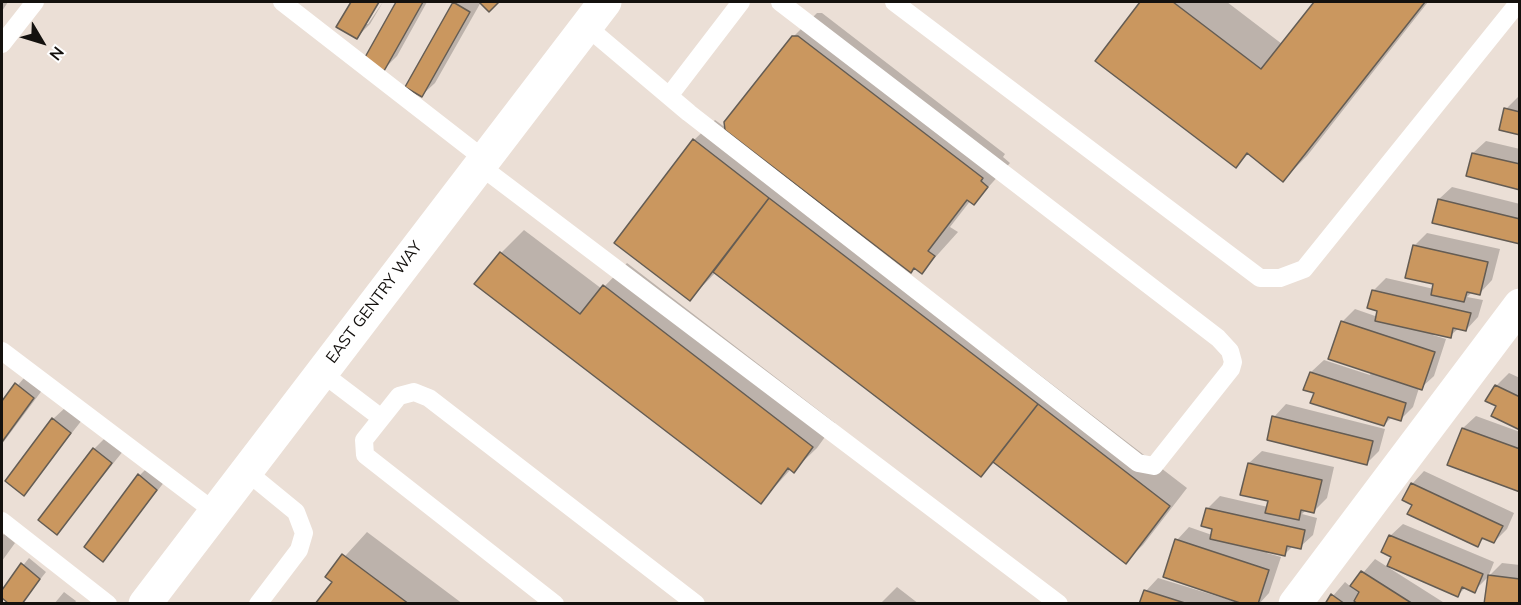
<!DOCTYPE html>
<html>
<head>
<meta charset="utf-8">
<style>
  body { margin:0 }
  #map { position:relative; width:1521px; height:605px; overflow:hidden; background:#ebdfd6; font-family:"Nunito Sans",sans-serif }
  canvas { display:block }
  .frame { position:absolute; inset:0; border:3px solid #14110e; pointer-events:none }
  .north { position:absolute; left:12px; top:12px; width:60px; height:60px; -webkit-text-stroke:4px #fff; paint-order:stroke; rotate:128deg; font-size:16px; font-weight:700; line-height:24px; text-align:center; color:#14110e }
  .north::after { content:''; display:block; margin:auto; width:21px; height:27px; background:#14110e; clip-path:polygon(50% 0,100% 100%,50% 72%,0 100%) }
</style>
</head>
<body>
<div id="map">
<canvas width="1521" height="605"></canvas>
<div class="frame"></div>
<div class="north">N</div>
</div>
<script>
const g = document.querySelector('canvas').getContext('2d');
g.lineJoin = 'round';
function fill(path, color) {
  g.fillStyle = color;
  g.fill(path, 'evenodd');
}
function toPath(rows) {
  const path = new Path2D();
  for (const r of rows) {
    path.moveTo(r[0], r[1]);
    for (let i = 2; i < r.length; i += 2) path.lineTo(r[i], r[i + 1]);
  }
  return path;
}
function strokePath(path, color, width, dash) {
  g.strokeStyle = color;
  g.lineWidth = width;
  g.lineCap = dash ? 'butt' : 'round';
  g.setLineDash(dash || []);
  g.stroke(path);
}
function drawText(font, color, halo, rows, align = 'center') {
  g.font = font + ' "Nunito Sans",sans-serif';
  g.lineWidth = 5;
  g.setLineDash([]);
  g.textBaseline = 'middle';
  g.strokeStyle = halo;
  g.fillStyle = color;
  for (const [text, x, y, turn = 0] of rows) {
    g.save();
    g.translate(x, y);
    g.rotate((+turn || 0) * Math.PI / 180);
    g.textAlign = isNaN(turn) ? turn : align;
    if (halo) g.strokeText(text, 0, 0);
    g.fillText(text, 0, 0);
    g.restore();
  }
}
fill(toPath([
  [2,2,8,2,2,11],
  [353,2,377,2,364,24,368,24,383,2,370,24,357,37,339,26],
  [397,2,427,2,397,56,384,69,366,58],
  [456,2,497,2,489,10,481,2,435,83,422,95],
  [1142,2,1227,2,1282,44,1315,2,1428,2,1307,156,1283,180,1249,153,1236,166,1097,61],
  [817,13,822,13,1005,154,1003,157,1010,163,974,203,971,200,950,227,958,232,922,272,788,177,786,180,1187,488,1143,545,1125,562,995,462,981,475,716,272,690,299,616,242,694,140,715,120,726,128,793,37],
  [1519,96,1520,96,1520,133,1506,109],
  [1486,141,1520,149,1520,188,1468,175,1473,153],
  [1452,187,1520,204,1520,243,1439,199],
  [524,230,602,289,627,263,835,423,817,448,793,471,791,469,761,502,501,253],
  [1427,233,1500,249,1492,280,1480,293,1473,291,1467,297,1483,300,1478,317,1466,330,1459,328,1450,336,1434,333,1433,335,1446,339,1434,376,1421,388,1419,388,1413,407,1400,420,1392,417,1384,425,1316,392,1311,372,1324,360,1370,375,1371,372,1342,322,1355,309,1378,317,1379,310,1373,291,1386,278,1434,289,1435,283,1414,246],
  [29,372,46,385,2,444,2,404],
  [1509,373,1520,378,1520,428,1498,406,1496,386],
  [1286,404,1385,429,1379,451,1366,464,1274,417],
  [66,407,82,420,24,494,53,419],
  [1476,416,1520,432,1520,490,1449,464,1463,428],
  [107,436,124,450,57,533,94,449],
  [1262,451,1334,467,1327,498,1314,511,1307,509,1302,514,1317,518,1313,535,1300,547,1293,546,1285,554,1268,551,1267,553,1281,557,1269,593,1259,604,1141,604,1146,591,1158,578,1233,601,1234,599,1177,540,1189,527,1212,535,1213,528,1207,509,1220,496,1268,507,1270,500,1249,463],
  [152,463,169,476,103,560,140,475],
  [1424,471,1514,513,1507,529,1494,542,1485,537,1477,545,1414,504,1412,484],
  [1403,524,1494,562,1488,577,1502,563,1520,565,1520,604,1489,576,1474,591,1466,587,1458,595,1393,556,1390,536],
  [367,532,463,604,317,604,334,582,327,576],
  [4,534,15,543,2,561,2,536],
  [29,558,46,572,23,601,12,604,2,596,2,592],
  [1375,559,1446,604,1326,604,1345,582,1351,587],
  [897,587,919,604,880,604],
  [64,592,76,601,74,604,54,604]
]), '#0003');
const building = toPath([
  [351,2,379,2,357,39,336,27,351,2],
  [396,2,423,2,384,71,364,59,396,2],
  [453,2,470,12,422,97,405,87,453,2],
  [479,2,499,2,489,12,479,2],
  [1140,2,1173,2,1261,69,1314,2,1425,2,1283,182,1247,153,1236,168,1095,61,1140,2],
  [792,36,798,36,983,178,981,181,988,187,974,205,967,200,928,251,935,256,922,274,914,268,911,273,725,130,724,122,792,36],
  [1504,108,1520,112,1520,135,1499,130,1504,108],
  [693,139,769,198,690,301,614,243,693,139],
  [1472,153,1520,164,1520,190,1466,176,1472,153],
  [769,198,1038,404,981,477,713,272,769,198],
  [1438,199,1520,219,1520,244,1432,223,1438,199],
  [1413,245,1488,262,1480,295,1467,292,1464,302,1431,295,1433,284,1405,278,1413,245],
  [500,252,580,314,603,285,813,447,794,473,788,468,761,504,474,284,500,252],
  [1372,290,1471,313,1466,331,1453,328,1451,338,1375,321,1377,311,1367,308,1372,290],
  [1341,321,1435,352,1422,390,1328,359,1341,321],
  [1310,372,1406,403,1401,421,1388,417,1384,426,1310,403,1314,393,1303,390,1310,372],
  [15,383,34,398,2,442,2,401,15,383],
  [1495,385,1520,397,1520,430,1491,416,1496,406,1485,401,1495,385],
  [1038,404,1170,506,1126,564,993,462,1038,404],
  [1272,416,1373,441,1367,465,1267,440,1272,416],
  [52,418,71,433,24,496,5,481,52,418],
  [1462,428,1520,449,1520,492,1447,465,1462,428],
  [93,448,112,463,57,535,38,520,93,448],
  [1248,463,1322,480,1314,513,1301,510,1299,520,1265,513,1268,501,1240,495,1248,463],
  [138,474,157,490,103,562,84,547,138,474],
  [1411,483,1503,526,1494,543,1482,538,1478,547,1407,514,1412,505,1402,500,1411,483],
  [1206,508,1305,530,1301,549,1287,546,1285,556,1210,539,1212,529,1201,526,1206,508],
  [1389,535,1483,574,1475,593,1462,587,1458,597,1387,566,1391,557,1381,552,1389,535],
  [1175,539,1269,570,1258,604,1243,604,1163,577,1175,539],
  [342,554,409,604,315,604,332,582,325,577,342,554],
  [21,563,40,579,22,604,9,604,2,598,2,590,21,563],
  [1361,571,1413,604,1358,604,1354,601,1359,592,1350,586,1361,571],
  [1488,575,1520,579,1520,604,1484,604,1488,575],
  [1144,590,1188,604,1139,604,1144,590],
  [1331,594,1345,604,1325,604,1331,594]
]);
fill(building, '#ca975f');
strokePath(building, '#645c53', 1.5);
strokePath(toPath([
  [282,2,484,159],
  [894,2,1260,278,1280,278,1304,269,1519,2],
  [586,26,689,113,1138,463,1154,466,1231,369,1233,362,1230,351,1218,338,780,2],
  [2,44,35,2],
  [669,96,741,2],
  [479,165,1059,604],
  [2,351,215,512],
  [322,373,380,417],
  [246,471,296,512,304,533,299,550,258,604],
  [2,521,108,604],
  [555,604,365,455,364,440,399,396,414,392,429,398,696,604]
]), '#fff', 18);
strokePath(toPath([
  [1295,604,1520,305]
]), '#fff', 33);
strokePath(toPath([
  [145,604,605,2]
]), '#fff', 33);
drawText('16px', '#14110e', '#fff', [
  ["EAST GENTRY WAY",375,303,-53]
]);
</script>
</body>
</html>
